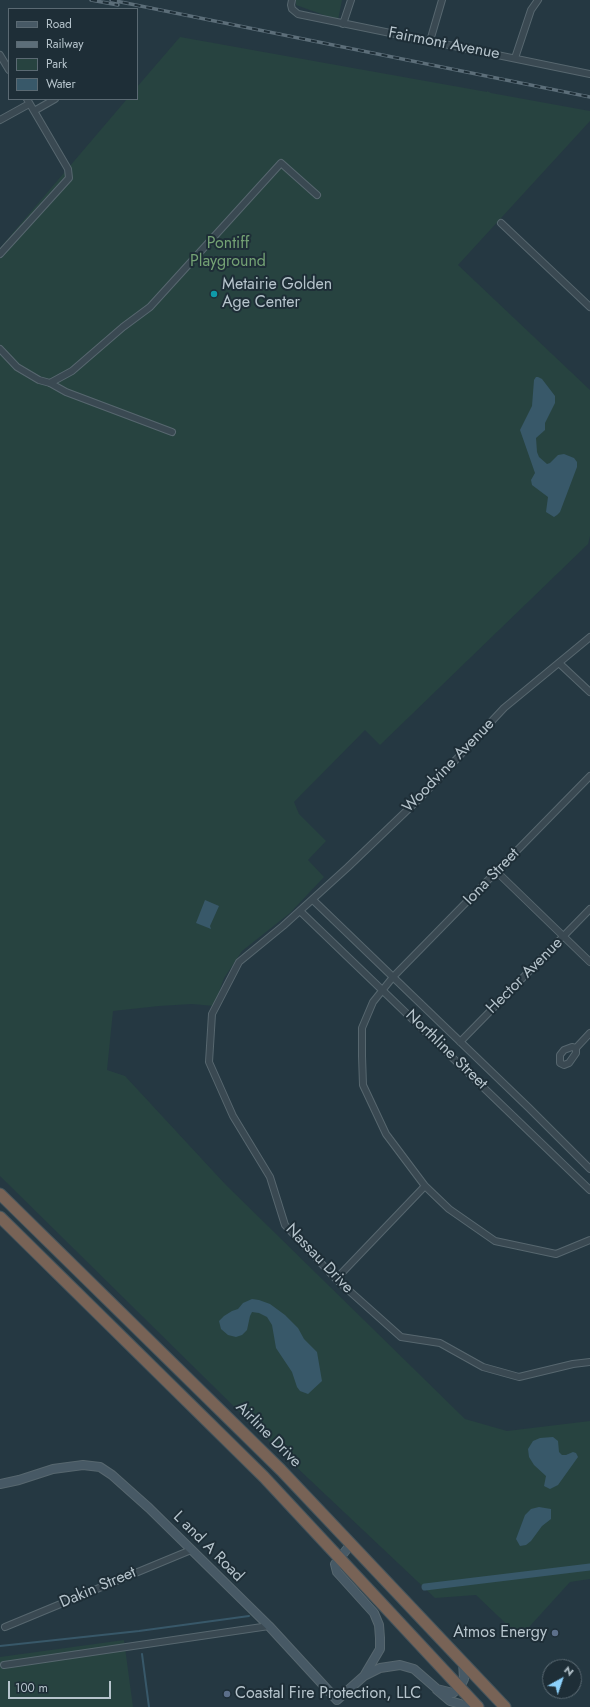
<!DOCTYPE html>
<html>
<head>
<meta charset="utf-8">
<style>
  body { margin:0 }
  #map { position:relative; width:590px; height:1707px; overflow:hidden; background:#253842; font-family:Jost,sans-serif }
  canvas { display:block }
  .legend { position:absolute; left:8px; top:8px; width:130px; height:92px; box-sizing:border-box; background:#1e2e37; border:1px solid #5b6a73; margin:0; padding:5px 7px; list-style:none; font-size:12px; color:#b6c4cc }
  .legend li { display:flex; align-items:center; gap:8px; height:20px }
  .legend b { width:20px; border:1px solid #5b6a73 }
  .north { position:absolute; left:542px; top:1659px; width:40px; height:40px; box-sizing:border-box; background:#1e2e37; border:1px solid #5b6a73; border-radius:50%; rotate:40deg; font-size:11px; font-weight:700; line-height:16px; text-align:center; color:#b6c4cc }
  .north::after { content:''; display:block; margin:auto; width:14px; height:18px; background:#8cd1fb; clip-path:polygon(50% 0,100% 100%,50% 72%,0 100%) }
  .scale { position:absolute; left:8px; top:1681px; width:103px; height:18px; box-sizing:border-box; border:2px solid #b6c4cc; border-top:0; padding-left:5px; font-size:12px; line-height:14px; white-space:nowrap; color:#b6c4cc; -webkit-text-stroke:3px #1e2e37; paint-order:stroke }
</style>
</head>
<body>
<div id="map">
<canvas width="590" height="1707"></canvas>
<ul class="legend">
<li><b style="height:5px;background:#475965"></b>Road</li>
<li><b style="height:5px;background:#5c6e79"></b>Railway</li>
<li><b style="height:11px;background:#274340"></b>Park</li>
<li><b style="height:11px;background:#385869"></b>Water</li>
</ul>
<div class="north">N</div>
<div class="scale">100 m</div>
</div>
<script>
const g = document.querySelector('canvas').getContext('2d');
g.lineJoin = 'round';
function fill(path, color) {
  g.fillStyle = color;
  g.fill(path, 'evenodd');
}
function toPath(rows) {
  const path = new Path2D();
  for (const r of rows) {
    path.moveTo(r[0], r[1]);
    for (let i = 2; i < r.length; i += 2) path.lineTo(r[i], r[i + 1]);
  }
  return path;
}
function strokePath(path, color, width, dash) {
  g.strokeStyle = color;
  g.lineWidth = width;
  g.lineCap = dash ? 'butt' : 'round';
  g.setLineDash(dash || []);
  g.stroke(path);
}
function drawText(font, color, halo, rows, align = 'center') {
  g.font = font + ' Jost,sans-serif';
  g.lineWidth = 4;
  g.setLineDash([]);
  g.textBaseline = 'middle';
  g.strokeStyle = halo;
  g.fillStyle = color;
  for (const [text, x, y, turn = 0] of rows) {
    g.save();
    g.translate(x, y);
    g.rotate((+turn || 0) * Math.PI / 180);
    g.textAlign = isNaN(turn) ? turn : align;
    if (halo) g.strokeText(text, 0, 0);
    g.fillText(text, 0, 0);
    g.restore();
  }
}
fill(toPath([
  [296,0,342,0,338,20,296,5],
  [180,37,487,92,487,91,491,93,590,111,590,121,458,265,590,390,590,536,588,544,380,745,365,730,294,802,299,814,326,841,308,860,324,877,290,913,242,951,224,978,214,1006,192,1004,159,1006,113,1011,107,1070,125,1076,225,1184,465,1419,507,1431,590,1421,590,1579,570,1582,520,1637,476,1595,435,1598,273,1445,0,1176,0,248,127,99,137,99,137,87],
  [124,1640,133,1707,0,1707,0,1657]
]), '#274340');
fill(toPath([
  [536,377,538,377,542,379,555,396,555,403,545,423,545,430,536,438,537,452,539,457,547,464,550,463,558,455,564,454,574,458,577,462,577,467,560,512,557,515,554,517,546,512,548,497,532,485,531,480,535,473,520,430,532,406,534,380],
  [205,900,219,906,210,926,211,929,196,923],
  [252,1299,259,1300,270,1304,285,1315,298,1328,304,1339,317,1352,322,1381,308,1394,300,1391,297,1387,292,1372,276,1348,272,1325,267,1317,259,1313,252,1312,250,1316,247,1330,242,1335,236,1337,228,1335,221,1329,219,1321,224,1316,232,1311,238,1309,243,1303],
  [553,1437,558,1441,559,1452,562,1455,566,1455,573,1452,576,1453,578,1457,558,1485,550,1489,544,1486,546,1476,534,1465,529,1457,528,1449,533,1441,540,1438],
  [539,1507,551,1509,551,1519,542,1526,531,1541,526,1545,520,1546,516,1539,525,1515,531,1509]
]), '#385869');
strokePath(toPath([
  [0,1646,139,1631,249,1616],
  [142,1654,149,1707]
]), '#385869', 2);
strokePath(toPath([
  [425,1587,590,1567]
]), '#385869', 7);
const street = toPath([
  [292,0,291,5,292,9,298,14,590,74],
  [343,24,351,0],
  [430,41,442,0],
  [0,55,9,70],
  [515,58,531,10,538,0],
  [34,111,55,99],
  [0,120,29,104],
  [501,223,590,307],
  [0,254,69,178,68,169,27,99],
  [0,349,17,367,39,380,50,383,66,392,172,432],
  [50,383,72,371,123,327,150,307,281,163,317,195],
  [590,637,504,708,422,796,348,867,283,926,239,962,212,1014,209,1062,233,1116,270,1177,285,1225,336,1279,401,1337,440,1343,483,1367,519,1377,573,1364,590,1362],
  [559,663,590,692],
  [590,776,393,977,373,1002,362,1028,362,1056,363,1085,386,1134,425,1186,449,1209,495,1241,556,1254,590,1240],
  [497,872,590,962],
  [313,900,529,1108,590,1169],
  [300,911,590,1190],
  [460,1042,590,909],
  [576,1048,572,1047,564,1050,560,1055,560,1063,564,1065,569,1063,576,1053,576,1048,590,1033],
  [336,1279,425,1186],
  [5,1627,191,1550],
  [4,1665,269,1626]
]);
const secondary = toPath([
  [0,1484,19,1480,53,1469,83,1465,100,1467,112,1475,149,1508,269,1626,337,1700,364,1676,380,1668,400,1665,414,1669,437,1689,453,1693,460,1687,464,1679,463,1662],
  [351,1544,335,1564,337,1572,374,1613,379,1625,380,1638,380,1649,364,1676],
  [437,1690,450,1701,471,1707]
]);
const highway = toPath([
  [0,1194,281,1470,505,1707],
  [0,1217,264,1477,478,1707]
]);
strokePath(street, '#57676f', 8);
strokePath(secondary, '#57676f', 10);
strokePath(highway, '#44545c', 13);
strokePath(street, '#3a4952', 6);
strokePath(secondary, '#475965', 8);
strokePath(highway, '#786356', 11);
const rail = toPath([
  [91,0,118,5],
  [111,0,590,97]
]);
strokePath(rail, '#5c6e79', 3.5);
strokePath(rail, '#1e2e37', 2, [6]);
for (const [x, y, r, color] of [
  [214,294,4,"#0f9aa8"],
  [555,1633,4,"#5c6f8a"],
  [227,1694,4,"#5c6f8a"]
]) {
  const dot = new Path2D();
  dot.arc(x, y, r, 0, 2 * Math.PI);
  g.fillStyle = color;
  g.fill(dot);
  strokePath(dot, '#1e2e37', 1.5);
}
drawText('16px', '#b6c4cc', '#1e2e37', [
  ["Fairmont Avenue",444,44,11],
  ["Woodvine Avenue",449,766,-46],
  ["Iona Street",492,877,-46],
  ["Hector Avenue",525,976,-45],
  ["Northline Street",446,1050,44],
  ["Nassau Drive",319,1259,46],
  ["Airline Drive",268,1435,45],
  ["L and A Road",208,1547,45],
  ["Dakin Street",98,1588,-23]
]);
drawText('16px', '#74a274', '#1e2e37', [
  ["Pontiff",228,244],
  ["Playground",228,262]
]);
drawText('16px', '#b6c4cc', '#1e2e37', [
  ["Metairie Golden",222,285],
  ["Age Center",222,303],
  ["Atmos Energy",547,1633,"right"],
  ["Coastal Fire Protection, LLC",235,1694]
], 'left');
</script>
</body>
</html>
